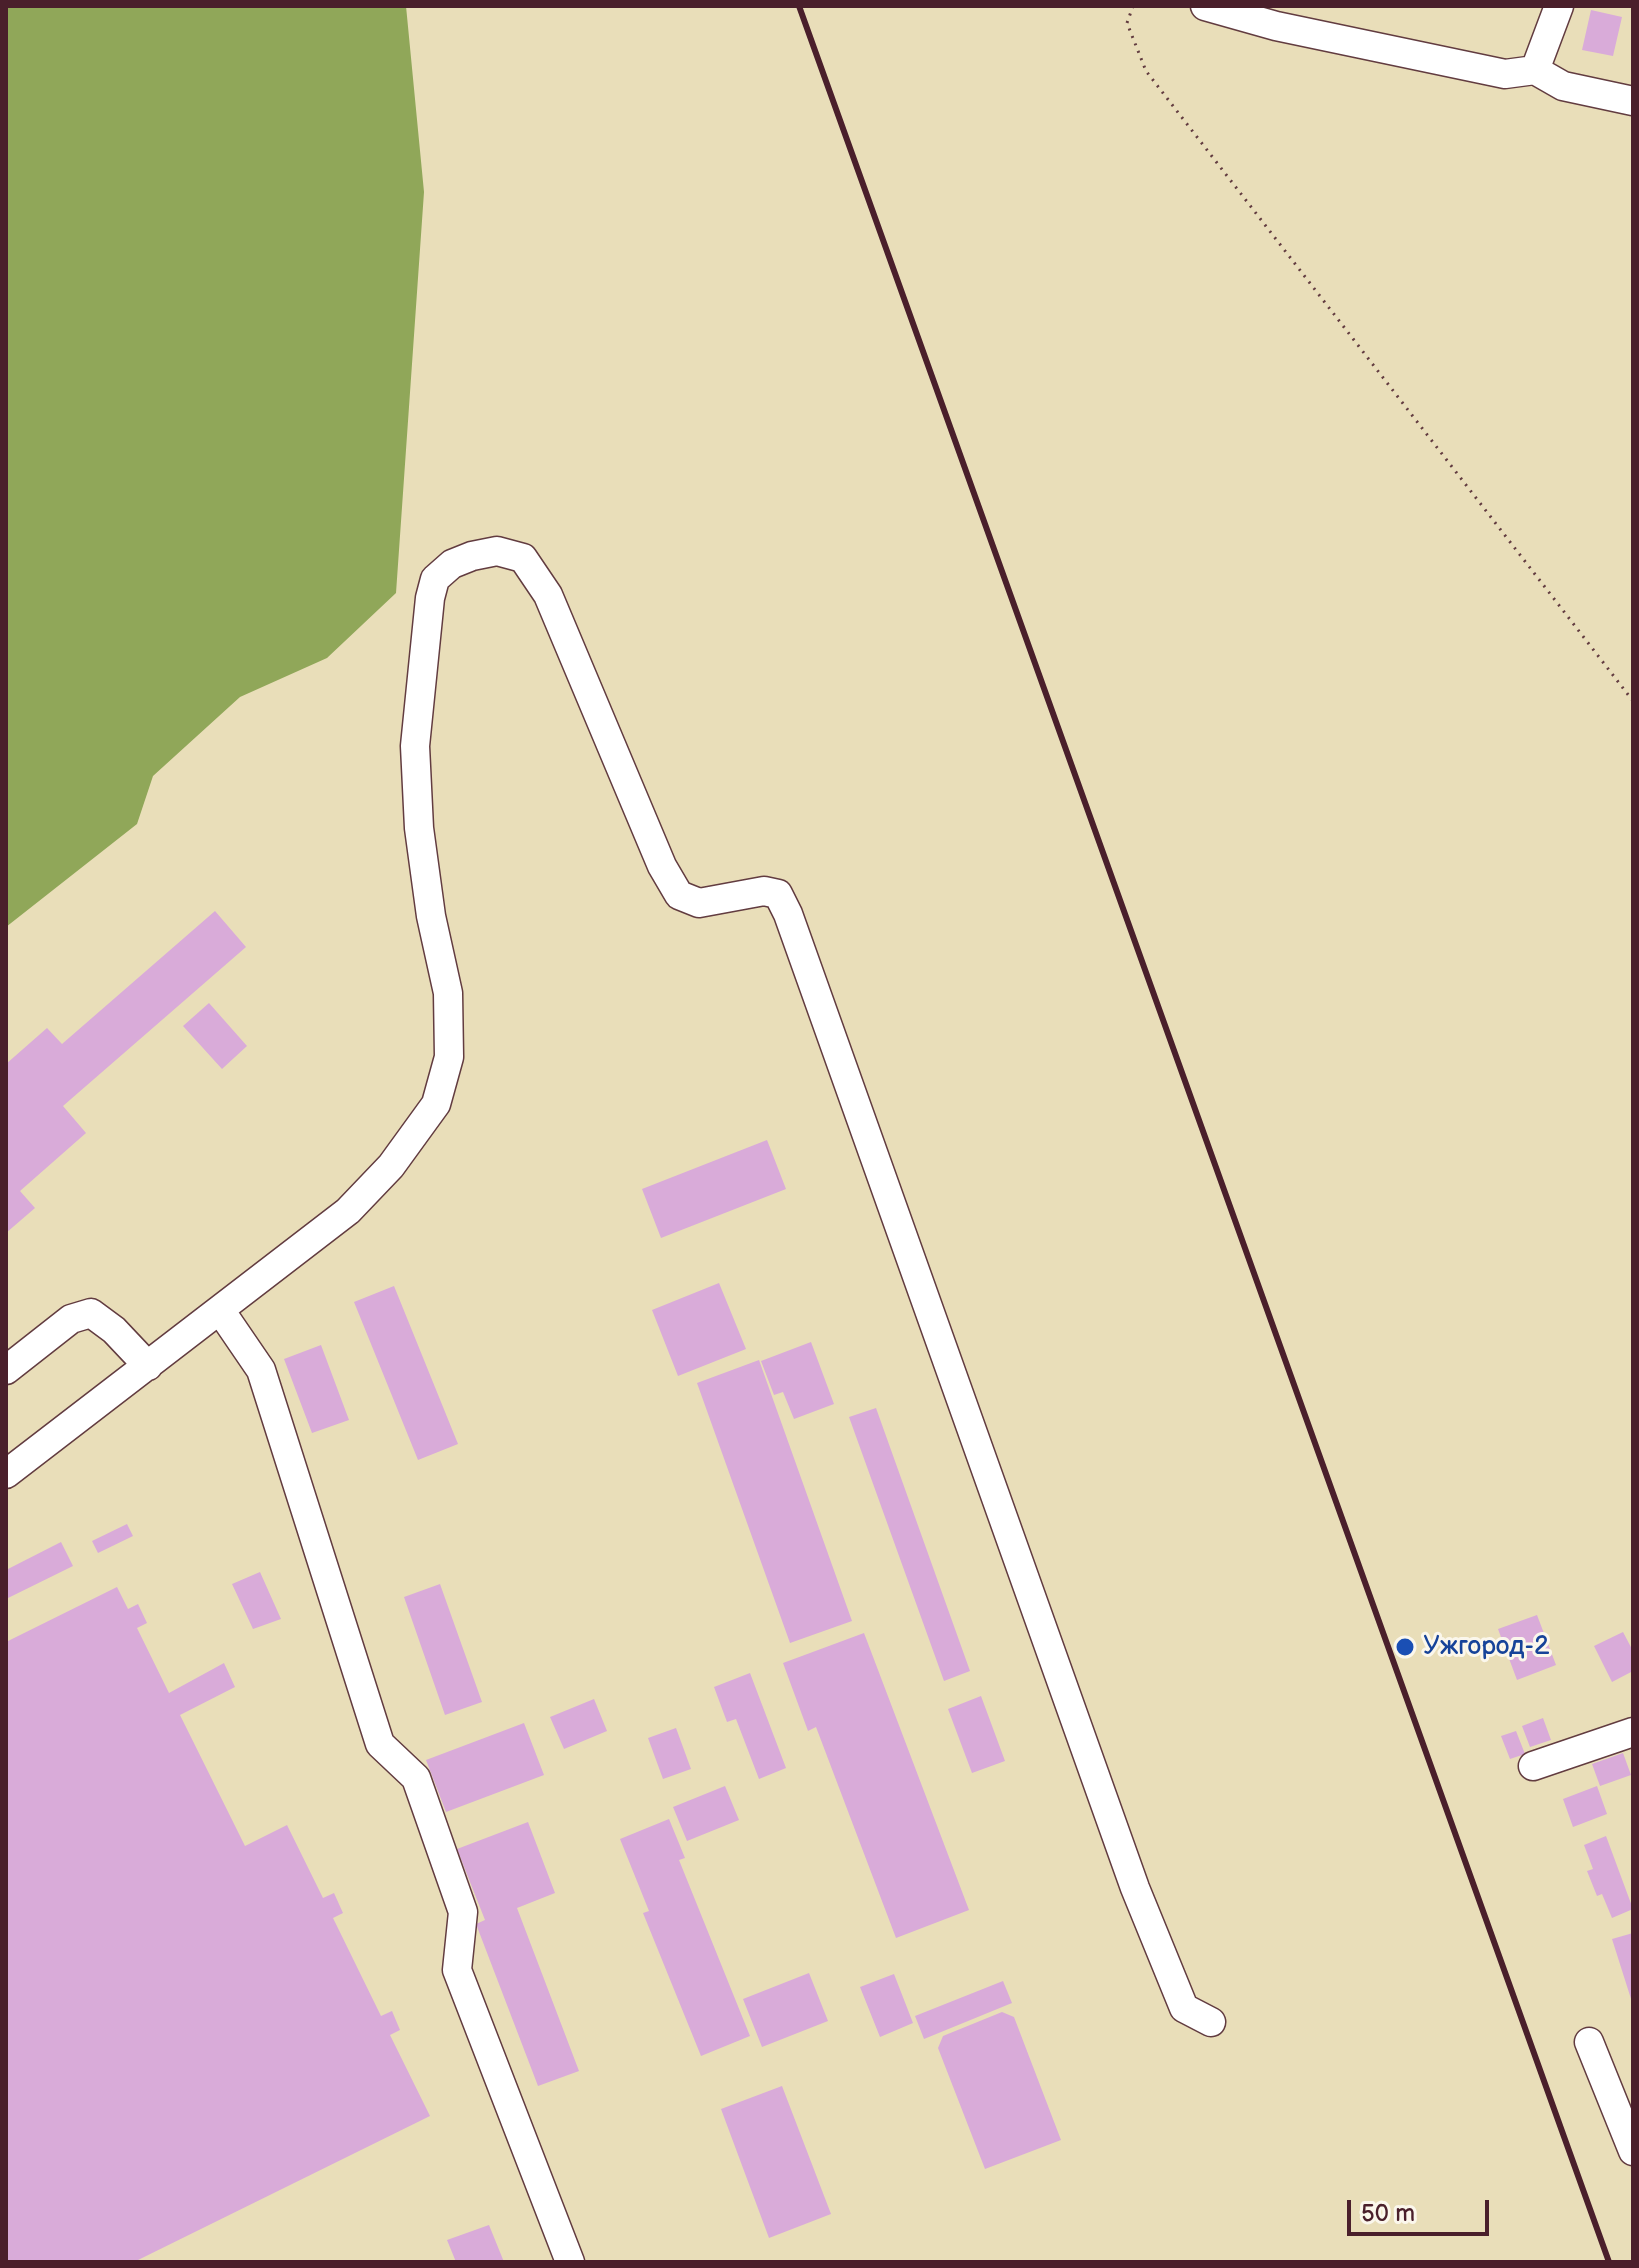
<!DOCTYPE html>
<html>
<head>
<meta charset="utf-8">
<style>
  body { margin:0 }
  #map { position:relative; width:1639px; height:2268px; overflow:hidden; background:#e9deb9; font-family:"Balsamiq Sans",sans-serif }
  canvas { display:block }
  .frame { position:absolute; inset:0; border:8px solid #4a1f2b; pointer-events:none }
  .scale { position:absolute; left:1347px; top:2200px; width:142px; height:36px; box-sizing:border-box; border:4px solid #4a1f2b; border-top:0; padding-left:10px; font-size:24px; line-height:28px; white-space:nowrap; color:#4a1f2b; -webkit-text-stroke:6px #fbf7ec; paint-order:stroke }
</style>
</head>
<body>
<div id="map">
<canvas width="1639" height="2268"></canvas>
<div class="frame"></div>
<div class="scale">50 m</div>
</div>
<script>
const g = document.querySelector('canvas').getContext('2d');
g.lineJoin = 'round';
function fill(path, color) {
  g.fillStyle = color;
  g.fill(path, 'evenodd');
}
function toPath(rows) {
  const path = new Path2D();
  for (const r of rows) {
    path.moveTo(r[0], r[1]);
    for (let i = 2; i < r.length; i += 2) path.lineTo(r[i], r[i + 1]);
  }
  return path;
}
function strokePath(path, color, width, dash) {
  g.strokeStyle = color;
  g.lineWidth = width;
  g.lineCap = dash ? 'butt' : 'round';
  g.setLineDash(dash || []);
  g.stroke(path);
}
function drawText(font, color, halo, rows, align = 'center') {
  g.font = font + ' "Balsamiq Sans",sans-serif';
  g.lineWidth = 6;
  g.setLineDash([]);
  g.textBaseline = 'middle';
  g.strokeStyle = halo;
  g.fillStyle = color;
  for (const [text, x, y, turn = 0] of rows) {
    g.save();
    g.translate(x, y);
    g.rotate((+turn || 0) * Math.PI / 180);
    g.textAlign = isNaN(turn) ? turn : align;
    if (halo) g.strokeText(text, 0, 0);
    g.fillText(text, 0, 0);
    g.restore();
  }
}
fill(toPath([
  [6,6,406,6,424,192,396,593,327,658,240,697,153,776,137,824,6,927]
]), '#90a759');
fill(toPath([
  [1591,10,1622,17,1613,56,1582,50],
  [215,911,246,947,63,1106,86,1133,20,1191,35,1208,6,1233,6,1064,47,1028,62,1044],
  [209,1003,247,1046,222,1069,183,1026],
  [767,1140,786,1189,661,1238,642,1189],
  [719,1283,746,1349,678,1376,652,1310],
  [394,1286,458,1444,418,1460,354,1302],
  [811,1342,834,1404,794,1419,783,1392,774,1395,761,1361],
  [321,1345,349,1420,312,1433,284,1359],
  [759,1360,852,1621,790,1643,697,1383],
  [876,1408,970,1671,944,1681,849,1417],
  [127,1524,133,1536,98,1553,92,1541],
  [61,1542,73,1566,6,1599,6,1570],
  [260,1572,281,1619,253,1629,232,1584],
  [440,1584,482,1702,445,1715,404,1597],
  [117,1587,128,1609,138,1604,147,1623,137,1628,169,1693,224,1663,235,1687,180,1715,245,1846,287,1825,323,1898,334,1893,343,1913,333,1918,381,2016,392,2011,400,2030,390,2035,430,2116,134,2262,6,2262,6,1642],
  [1537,1615,1556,1665,1517,1680,1498,1629],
  [1623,1632,1633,1651,1633,1671,1612,1682,1594,1646],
  [864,1633,969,1910,896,1938,816,1727,808,1731,783,1663],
  [750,1673,786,1768,759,1779,736,1719,727,1722,714,1687],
  [981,1696,1005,1761,972,1773,948,1709],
  [594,1699,607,1731,564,1749,550,1717],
  [1543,1718,1551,1740,1530,1747,1522,1726],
  [524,1723,544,1775,446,1812,426,1760],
  [676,1728,691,1769,663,1779,648,1738],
  [1516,1731,1525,1754,1510,1759,1501,1736],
  [1623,1753,1631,1775,1600,1786,1592,1764],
  [725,1786,739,1820,687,1841,673,1807],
  [1597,1786,1607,1814,1573,1827,1563,1799],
  [669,1819,685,1858,679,1860,750,2036,701,2056,643,1913,649,1911,620,1839],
  [528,1822,555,1893,517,1908,579,2071,538,2086,476,1924,485,1920,457,1849],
  [1606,1836,1633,1909,1612,1918,1602,1894,1597,1896,1587,1871,1593,1869,1584,1845],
  [1633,1933,1633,2002,1632,2002,1612,1939],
  [809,1973,828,2021,762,2047,743,1999],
  [894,1974,913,2023,880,2037,860,1987],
  [1003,1981,1012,2003,924,2039,915,2016],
  [1002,2012,1014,2017,1061,2140,985,2169,938,2048,943,2036],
  [782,2086,831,2214,769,2238,721,2109],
  [489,2225,504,2262,456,2262,447,2240]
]), '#d9abd9');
const minor = toPath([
  [1205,6,1276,26,1505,74,1535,70,1563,86,1633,101],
  [1535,70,1559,6],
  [220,1310,261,1370,380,1744,416,1778,463,1912,457,1970,570,2262],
  [6,1370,71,1319,91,1313,114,1330,148,1366],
  [6,1474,348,1211,391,1166,436,1104,449,1057,448,993,431,916,419,828,415,746,430,598,435,579,452,564,472,556,497,551,523,558,548,595,662,866,679,895,699,903,764,891,778,894,788,914,1135,1888,1184,2008,1211,2022],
  [1533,1766,1633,1732],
  [1589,2042,1633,2151]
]);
strokePath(minor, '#623c40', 31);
strokePath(toPath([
  [1133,6,1127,23,1146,71,1633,701]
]), '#623c40', 3, [2, 6]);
strokePath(minor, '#fff', 28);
strokePath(toPath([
  [799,6,1609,2262]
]), '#4a1f2b', 6);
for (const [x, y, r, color] of [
  [1405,1647,10,"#1a4fb4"]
]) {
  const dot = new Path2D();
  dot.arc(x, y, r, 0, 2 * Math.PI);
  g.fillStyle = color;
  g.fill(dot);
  strokePath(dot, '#fbf7ec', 3);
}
drawText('26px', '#164399', '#fbf7ec', [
  ["Ужгород-2",1423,1647]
], 'left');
</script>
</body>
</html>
